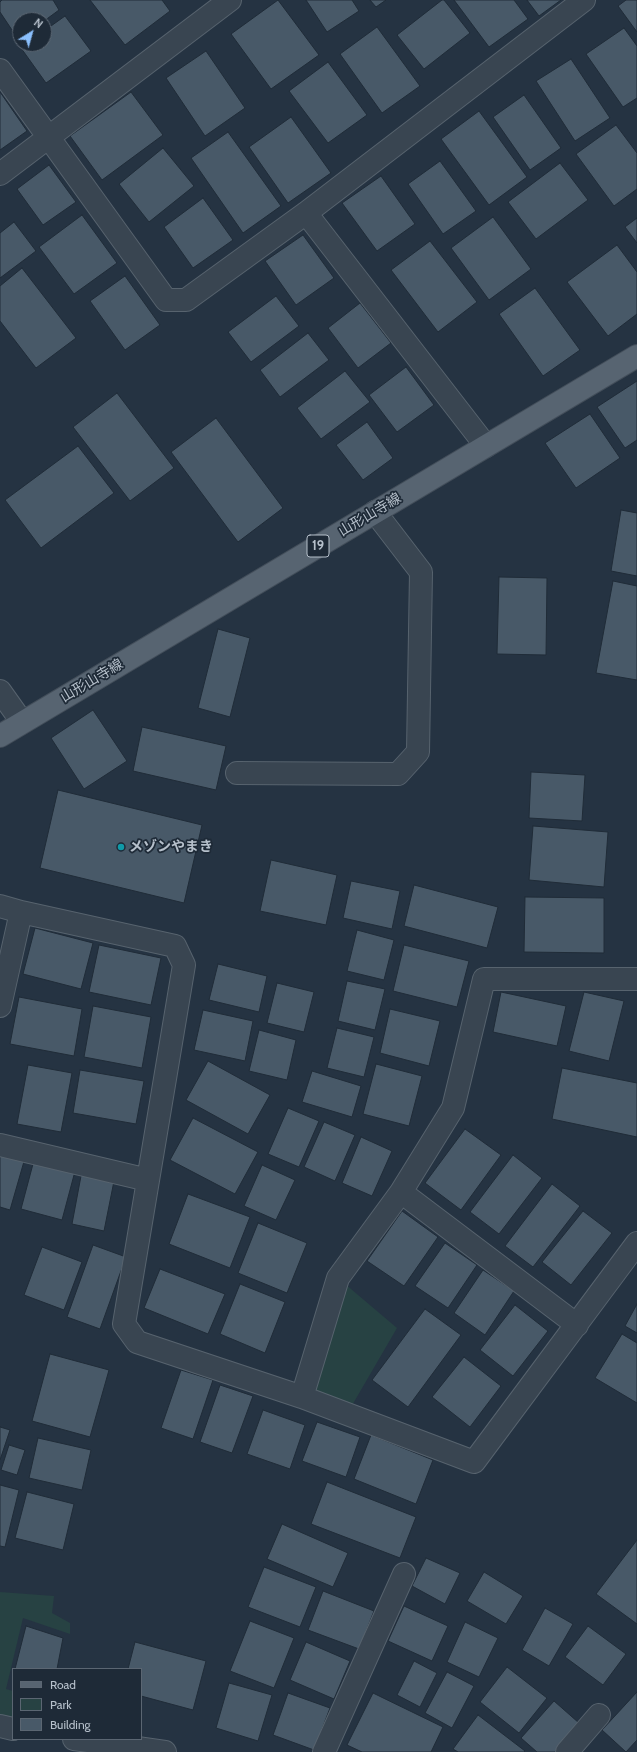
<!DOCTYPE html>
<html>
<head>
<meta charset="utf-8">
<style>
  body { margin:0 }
  #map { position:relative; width:637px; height:1752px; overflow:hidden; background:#253342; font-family:Cabin,sans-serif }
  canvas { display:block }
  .legend { position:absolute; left:12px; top:1668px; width:130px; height:72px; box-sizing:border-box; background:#1e2a37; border:1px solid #5b6672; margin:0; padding:5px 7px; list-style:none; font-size:12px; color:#b6c0cb }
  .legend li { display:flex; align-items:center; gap:8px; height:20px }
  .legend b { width:20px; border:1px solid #5b6672 }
  .north { position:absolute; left:12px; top:12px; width:40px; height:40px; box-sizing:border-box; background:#1e2a37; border:1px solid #5b6672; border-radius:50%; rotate:37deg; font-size:11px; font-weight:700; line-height:16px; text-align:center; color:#b6c0cb }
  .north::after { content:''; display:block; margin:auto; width:14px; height:18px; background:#8abffc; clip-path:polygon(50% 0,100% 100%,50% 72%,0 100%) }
</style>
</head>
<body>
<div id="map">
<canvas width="637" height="1752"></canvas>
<ul class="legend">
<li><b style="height:5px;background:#576471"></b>Road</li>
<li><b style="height:11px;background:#274243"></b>Park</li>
<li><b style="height:11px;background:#485968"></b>Building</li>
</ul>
<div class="north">N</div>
</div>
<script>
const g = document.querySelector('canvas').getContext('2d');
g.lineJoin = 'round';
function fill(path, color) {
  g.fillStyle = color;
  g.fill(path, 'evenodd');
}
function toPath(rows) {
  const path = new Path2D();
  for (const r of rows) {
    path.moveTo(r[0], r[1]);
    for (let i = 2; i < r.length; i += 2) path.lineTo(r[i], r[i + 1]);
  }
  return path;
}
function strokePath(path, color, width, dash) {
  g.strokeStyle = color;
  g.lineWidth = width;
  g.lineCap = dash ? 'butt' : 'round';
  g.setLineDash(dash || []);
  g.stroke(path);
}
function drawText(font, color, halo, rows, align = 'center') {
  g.font = font + ' Cabin,"Noto Sans JP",sans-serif';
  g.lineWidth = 3.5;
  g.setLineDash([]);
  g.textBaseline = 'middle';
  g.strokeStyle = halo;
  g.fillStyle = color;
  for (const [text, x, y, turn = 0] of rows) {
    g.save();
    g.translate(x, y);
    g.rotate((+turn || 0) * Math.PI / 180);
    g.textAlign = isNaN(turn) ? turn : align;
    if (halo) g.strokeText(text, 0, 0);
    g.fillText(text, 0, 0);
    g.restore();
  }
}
fill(toPath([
  [338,1278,397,1328,347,1414,302,1397],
  [0,1592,54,1596,52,1613,70,1623,70,1634,23,1618,6,1689,13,1691,13,1729,0,1726]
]), '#274243');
const building = toPath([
  [2,0,53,0,59,10,44,21,20,20,20,38,18,39,0,12,0,2,2,0],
  [90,0,162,0,170,11,125,45,90,0],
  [278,0,319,55,271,89,231,34,278,0],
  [306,0,352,0,359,11,327,32,306,0],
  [370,0,386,0,376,7,370,0],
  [442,0,444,0,470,33,424,69,397,35,442,0],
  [454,0,514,0,528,19,489,47,454,0],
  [527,0,561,0,539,16,527,0],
  [626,0,637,0,637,32,618,6,626,0],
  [65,16,91,51,46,83,21,48,26,44,44,44,44,31,65,16],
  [377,27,420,86,382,113,340,54,377,27],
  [624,28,637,46,637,98,623,107,586,54,624,28],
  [206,51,245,108,205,136,166,78,206,51],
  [571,59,610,118,575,141,536,81,571,59],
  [328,62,367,115,328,143,289,91,328,62],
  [0,92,27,131,0,150,0,92],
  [131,92,163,135,102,180,70,136,131,92],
  [524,95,561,148,530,170,493,117,524,95],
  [479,111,527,177,489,205,441,139,479,111],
  [291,117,331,173,288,203,249,147,291,117],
  [616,125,637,153,637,189,614,206,576,154,616,125],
  [228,132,281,206,243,233,191,158,228,132],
  [163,148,194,186,149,222,119,184,163,148],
  [440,161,476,211,443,234,408,184,440,161],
  [560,163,588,200,536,239,508,202,560,163],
  [49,165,76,202,43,225,17,189,49,165],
  [381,176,415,224,377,251,342,203,381,176],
  [203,198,233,240,193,268,164,227,203,198],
  [82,215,117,263,74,294,39,247,82,215],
  [493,217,531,269,489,300,451,248,493,217],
  [637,218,637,243,625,227,637,218],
  [14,222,36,251,0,278,0,233,14,222],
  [303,235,334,278,296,305,265,261,303,235],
  [430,241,477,302,438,332,391,270,430,241],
  [617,245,637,272,637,314,608,336,567,282,617,245],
  [22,268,76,338,36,368,0,321,0,286,22,268],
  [125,276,160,325,125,350,90,301,125,276],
  [535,288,580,350,543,376,499,314,535,288],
  [276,296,299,326,251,362,228,332,276,296],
  [360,303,391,343,358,368,328,328,360,303],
  [308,333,329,360,280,397,260,370,308,333],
  [406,367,434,405,397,432,369,395,406,367],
  [345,371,370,402,321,439,297,408,345,371],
  [637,381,637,440,625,448,597,407,637,381],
  [117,393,174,468,130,501,73,427,117,393],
  [590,414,620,458,576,488,545,443,590,414],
  [216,418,283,508,238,542,171,452,216,418],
  [367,422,393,458,363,480,336,445,367,422],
  [78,446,114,493,41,548,5,500,78,446],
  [621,510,637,513,637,576,611,571,621,510],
  [499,577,547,578,546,655,497,654,499,577],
  [613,581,637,586,637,680,596,673,613,581],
  [218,629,250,638,230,717,198,708,218,629],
  [93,710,127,761,84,789,51,738,93,710],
  [142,727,226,746,216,790,133,771,142,727],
  [531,772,585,775,582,821,529,818,531,772],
  [58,790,202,825,184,903,40,868,58,790],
  [533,826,608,832,604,887,529,880,533,826],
  [271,860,337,875,326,925,260,911,271,860],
  [351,881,400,891,392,929,343,918,351,881],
  [414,885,498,907,487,948,404,926,414,885],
  [525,897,604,898,604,953,524,952,525,897],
  [35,928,93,943,81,989,23,974,35,928],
  [357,930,394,940,384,980,347,971,357,930],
  [99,945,161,958,151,1005,89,992,99,945],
  [404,945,469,961,457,1007,393,991,404,945],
  [218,964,267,976,259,1012,209,1000,218,964],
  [347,981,385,989,375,1030,338,1021,347,981],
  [277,983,314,992,304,1032,267,1023,277,983],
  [501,992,566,1006,557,1046,493,1032,501,992],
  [584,992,624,1001,609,1061,569,1051,584,992],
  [19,997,82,1009,74,1056,10,1044,19,997],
  [93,1006,151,1017,142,1068,84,1057,93,1006],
  [390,1009,440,1021,429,1066,380,1053,390,1009],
  [203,1010,253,1021,245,1061,194,1050,203,1010],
  [337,1028,374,1037,364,1077,327,1068,337,1028],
  [259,1030,296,1040,287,1080,249,1071,259,1030],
  [208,1061,270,1095,248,1134,186,1100,208,1061],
  [376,1064,422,1076,409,1126,363,1114,376,1064],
  [28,1065,72,1073,61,1132,17,1124,28,1065],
  [562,1068,637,1083,637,1137,552,1119,562,1068],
  [80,1070,144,1081,136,1124,73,1113,80,1070],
  [312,1071,361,1086,352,1117,302,1102,312,1071],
  [288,1108,319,1121,299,1167,268,1154,288,1108],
  [193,1118,258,1152,235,1194,170,1160,193,1118],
  [324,1122,355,1135,335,1181,304,1167,324,1122],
  [465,1129,501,1155,461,1210,425,1183,465,1129],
  [361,1137,392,1151,372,1196,342,1183,361,1137],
  [0,1144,27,1151,10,1210,0,1207,0,1144],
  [37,1149,78,1160,62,1220,21,1209,37,1149],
  [513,1155,542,1178,499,1234,470,1212,513,1155],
  [84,1160,117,1166,104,1231,72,1224,84,1160],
  [262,1165,295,1180,276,1220,244,1206,262,1165],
  [552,1184,580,1206,533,1267,505,1246,552,1184],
  [188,1194,250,1217,230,1268,169,1244,188,1194],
  [402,1211,438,1237,404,1286,367,1261,402,1211],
  [583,1211,612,1233,571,1285,542,1262,583,1211],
  [258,1223,307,1243,287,1293,238,1273,258,1223],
  [445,1243,477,1265,448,1308,415,1286,445,1243],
  [93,1245,126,1257,100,1329,67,1317,93,1245],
  [42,1247,82,1262,64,1310,24,1295,42,1247],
  [160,1269,225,1294,208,1334,144,1308,160,1269],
  [483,1270,514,1291,485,1335,454,1313,483,1270],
  [240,1284,285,1302,265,1353,220,1334,240,1284],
  [637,1304,637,1333,625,1326,637,1304],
  [515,1305,548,1331,513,1376,480,1350,515,1305],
  [425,1309,461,1335,408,1407,372,1380,425,1309],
  [622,1334,637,1343,637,1403,595,1378,622,1334],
  [50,1354,109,1370,90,1437,32,1421,50,1354],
  [464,1357,501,1386,470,1427,432,1397,464,1357],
  [181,1370,213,1380,193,1439,161,1428,181,1370],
  [220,1385,253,1396,232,1453,200,1442,220,1385],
  [263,1410,305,1425,290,1469,247,1454,263,1410],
  [317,1422,360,1437,346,1477,302,1461,317,1422],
  [0,1427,10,1430,0,1460,0,1427],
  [371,1435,433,1460,416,1504,354,1479,371,1435],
  [38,1438,91,1450,82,1490,29,1478,38,1438],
  [9,1445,25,1450,17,1475,1,1470,9,1445],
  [327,1482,416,1517,400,1558,311,1524,327,1482],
  [0,1485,19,1490,5,1547,0,1546,0,1485],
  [27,1492,74,1504,63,1550,15,1538,27,1492],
  [282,1524,348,1553,333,1587,267,1559,282,1524],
  [637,1540,637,1624,596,1594,637,1540],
  [426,1558,460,1573,445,1604,412,1586,426,1558],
  [264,1567,316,1587,300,1627,248,1607,264,1567],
  [484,1572,523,1596,506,1624,467,1601,484,1572],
  [323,1591,374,1611,359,1649,308,1630,323,1591],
  [404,1606,448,1626,432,1661,388,1641,404,1606],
  [545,1608,573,1624,549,1666,522,1650,545,1608],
  [250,1621,294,1638,274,1688,230,1671,250,1621],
  [465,1622,498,1638,479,1677,447,1662,465,1622],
  [26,1626,63,1638,57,1669,15,1669,26,1626],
  [588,1626,626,1654,603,1685,565,1657,588,1626],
  [135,1642,206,1661,193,1710,141,1696,141,1669,128,1669,135,1642],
  [306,1642,350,1661,334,1699,290,1680,306,1642],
  [414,1661,437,1673,420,1707,397,1695,414,1661],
  [507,1667,547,1698,519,1733,480,1702,507,1667],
  [447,1672,474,1686,452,1728,425,1713,447,1672],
  [229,1683,272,1695,258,1741,216,1728,229,1683],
  [637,1692,637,1740,626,1752,602,1730,637,1692],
  [288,1693,330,1708,314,1750,273,1735,288,1693],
  [373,1693,443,1727,431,1752,362,1752,347,1745,373,1693],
  [554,1701,579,1723,555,1752,537,1752,521,1738,554,1701],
  [478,1715,525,1751,524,1752,458,1752,453,1749,478,1715]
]);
fill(building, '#485968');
strokePath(building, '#202c38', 1);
const minor = toPath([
  [0,70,166,300,186,300,306,213,584,0],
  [0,174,230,0],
  [306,213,486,446],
  [0,691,22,722],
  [237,773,398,774,418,752,421,572,375,512],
  [0,906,21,912,175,946,184,965,124,1324,137,1342,302,1397,474,1462,637,1243],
  [0,1006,21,912],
  [0,1145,148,1180],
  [401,1192,577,1325],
  [302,1397,338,1278,401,1192,453,1108,484,979,637,979],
  [0,1726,13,1729],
  [74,1739,165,1752],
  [324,1752,404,1574],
  [567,1752,599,1715]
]);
const major = toPath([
  [0,736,637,356]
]);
strokePath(minor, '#57636e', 24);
strokePath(major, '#434e5a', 24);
strokePath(minor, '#394551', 22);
strokePath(major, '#576471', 22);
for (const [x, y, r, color] of [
  [121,847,4,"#0f9aa8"]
]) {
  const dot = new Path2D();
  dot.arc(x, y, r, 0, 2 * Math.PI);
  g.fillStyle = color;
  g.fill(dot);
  strokePath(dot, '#1e2a37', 1.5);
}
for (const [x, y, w] of [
  [318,546,22]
]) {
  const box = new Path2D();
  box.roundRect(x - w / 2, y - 11, w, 22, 3);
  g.fillStyle = '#1e2a37';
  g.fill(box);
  strokePath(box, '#b6c0cb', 1);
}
drawText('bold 13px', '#b6c0cb', null, [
  ["19",318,546]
]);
drawText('14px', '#b6c0cb', '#1e2a37', [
  ["山形山寺線",370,515,-31],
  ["山形山寺線",92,681,-31]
]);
drawText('bold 14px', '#b6c0cb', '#1e2a37', [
  ["メゾンやまき",129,847]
], 'left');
</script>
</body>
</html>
